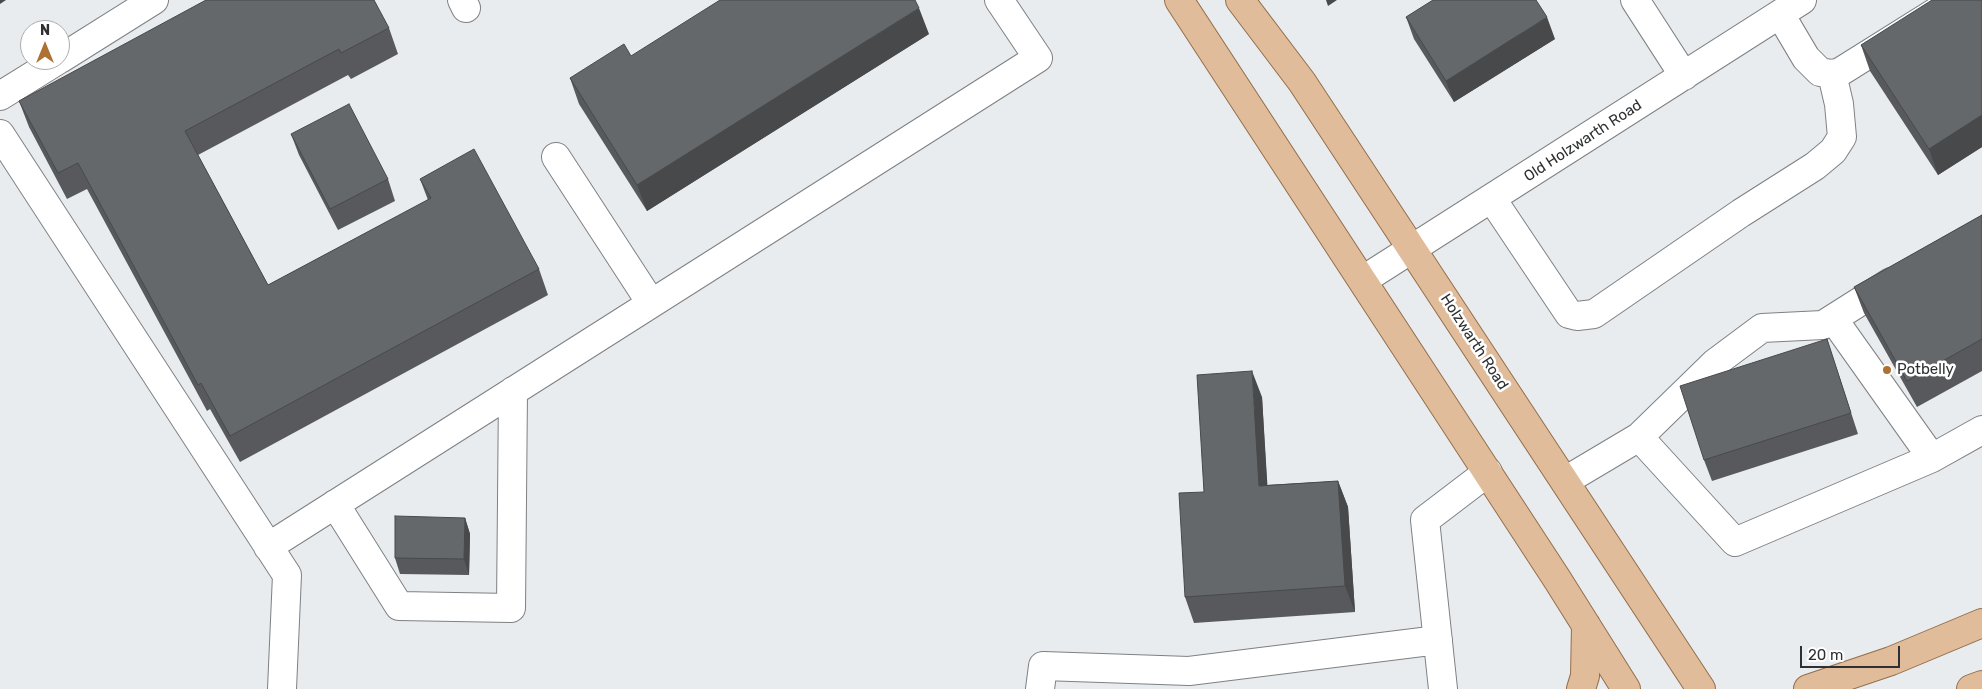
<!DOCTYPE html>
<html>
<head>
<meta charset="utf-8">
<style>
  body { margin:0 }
  #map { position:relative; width:1982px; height:689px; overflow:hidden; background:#e8ecef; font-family:Rubik,sans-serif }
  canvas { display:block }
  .north { position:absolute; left:20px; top:20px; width:50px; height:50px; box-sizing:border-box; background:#fff; border:1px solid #abacad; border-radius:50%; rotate:0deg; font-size:14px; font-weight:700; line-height:20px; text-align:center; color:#2e3031 }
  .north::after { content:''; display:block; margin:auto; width:18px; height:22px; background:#ad7133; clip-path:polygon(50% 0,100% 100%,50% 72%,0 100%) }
  .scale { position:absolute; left:1800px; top:646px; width:100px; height:22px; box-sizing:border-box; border:2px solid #2e3031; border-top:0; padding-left:6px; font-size:15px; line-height:18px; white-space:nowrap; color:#2e3031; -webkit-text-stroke:4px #fff; paint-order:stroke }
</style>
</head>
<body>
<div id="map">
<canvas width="1982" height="689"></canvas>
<div class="north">N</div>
<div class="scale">20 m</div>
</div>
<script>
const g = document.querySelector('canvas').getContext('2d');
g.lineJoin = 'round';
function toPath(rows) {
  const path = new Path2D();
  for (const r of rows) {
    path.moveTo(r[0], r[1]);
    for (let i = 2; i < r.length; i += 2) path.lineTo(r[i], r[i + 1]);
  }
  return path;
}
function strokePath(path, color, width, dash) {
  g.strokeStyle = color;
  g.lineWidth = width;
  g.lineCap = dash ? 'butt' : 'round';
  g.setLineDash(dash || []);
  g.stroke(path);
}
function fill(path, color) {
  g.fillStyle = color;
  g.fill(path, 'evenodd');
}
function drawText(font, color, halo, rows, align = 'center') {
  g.font = font + ' Rubik,sans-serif';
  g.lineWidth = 5;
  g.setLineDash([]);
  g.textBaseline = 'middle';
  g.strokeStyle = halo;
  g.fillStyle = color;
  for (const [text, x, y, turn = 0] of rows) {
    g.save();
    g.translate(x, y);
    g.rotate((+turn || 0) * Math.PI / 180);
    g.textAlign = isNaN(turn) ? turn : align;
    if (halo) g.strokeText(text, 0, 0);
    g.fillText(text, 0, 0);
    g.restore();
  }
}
const minor = toPath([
  [462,0,466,8],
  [1635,0,1684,76],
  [1780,14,1806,58,1820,72,1832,74,1840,72,1955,0],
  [60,59,154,0],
  [0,96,58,60],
  [0,134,287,575,282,689],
  [556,157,651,303],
  [1492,199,1569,314,1577,316,1594,314,1741,213,1815,166,1833,151,1842,137,1839,104,1832,74],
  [1363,280,1802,0],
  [1834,320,1932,458],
  [1639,437,1715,363,1762,328,1823,325,1891,282],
  [1565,481,1639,437,1735,542,1932,458,1982,430],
  [335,504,399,606,511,608,513,391],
  [268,547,1038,58,999,0],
  [1040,689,1043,666,1189,671,1438,640],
  [1443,689,1425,520,1488,472]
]);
const major = toPath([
  [1179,0,1557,579,1626,689],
  [1240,0,1302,82,1701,689],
  [1581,689,1585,676,1586,625],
  [1808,689,1891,661,1982,623],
  [1971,689,1982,685]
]);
strokePath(minor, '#7e8183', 30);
strokePath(major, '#946e4a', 30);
strokePath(minor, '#fff', 28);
strokePath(major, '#e0bc9a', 28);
fill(toPath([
  [1982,0,1982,147,1938,175,1870,71,1861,45],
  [1406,17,1555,39,1454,102,1414,39],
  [389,28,398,54,351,79,348,75,198,155,268,285,428,200,420,179,539,269,548,295,240,462,210,409,207,411,87,189,67,199,29,127,19,101],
  [929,34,647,211,579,104,570,78,631,56],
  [291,134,388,179,395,201,338,230,299,155],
  [1982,215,1982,371,1917,407,1864,313,1854,287],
  [1827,339,1858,434,1712,481,1704,460],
  [1262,397,1267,485,1338,481,1348,507,1355,612,1194,623,1185,597,1204,492],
  [465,518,470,534,469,575,400,574,395,558]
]), '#57595c');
fill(toPath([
  [0,0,6,0,0,4],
  [1326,0,1337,0,1328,6],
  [919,8,929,34,647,211,637,185],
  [1547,17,1555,39,1454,102,1446,81],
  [1982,115,1982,147,1938,175,1929,149],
  [1252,371,1262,397,1269,511,1259,486],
  [1338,481,1348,507,1355,612,1345,586],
  [465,518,470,534,469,575,464,559]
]), '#47494b');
const building = toPath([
  [206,0,374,0,389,28,341,53,339,49,185,131,268,285,431,198,420,179,474,149,539,269,230,436,201,383,198,385,78,163,58,173,19,101,206,0],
  [720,0,915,0,919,8,637,185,570,78,624,44,631,56,720,0],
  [1433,0,1536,0,1547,17,1446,81,1406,17,1433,0],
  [1932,0,1982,0,1982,115,1929,149,1861,45,1932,0],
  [349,104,388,179,330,209,291,134,349,104],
  [1982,215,1982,339,1907,381,1854,287,1982,215],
  [1827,339,1851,413,1704,460,1680,386,1827,339],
  [1252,371,1259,486,1338,481,1345,586,1185,597,1179,493,1204,492,1197,375,1252,371],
  [395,516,465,518,464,559,395,558,395,516]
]);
fill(building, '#65686b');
strokePath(building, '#47494b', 1);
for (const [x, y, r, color] of [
  [1887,370,5,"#ad7133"]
]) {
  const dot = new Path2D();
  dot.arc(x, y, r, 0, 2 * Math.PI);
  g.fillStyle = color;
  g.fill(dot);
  strokePath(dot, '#fff', 2);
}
drawText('15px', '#2e3031', '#fff', [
  ["Old Holzwarth Road",1583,141,-33],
  ["Holzwarth Road",1474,342,57]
]);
drawText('15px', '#2e3031', '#fff', [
  ["Potbelly",1897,370]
], 'left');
</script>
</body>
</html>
